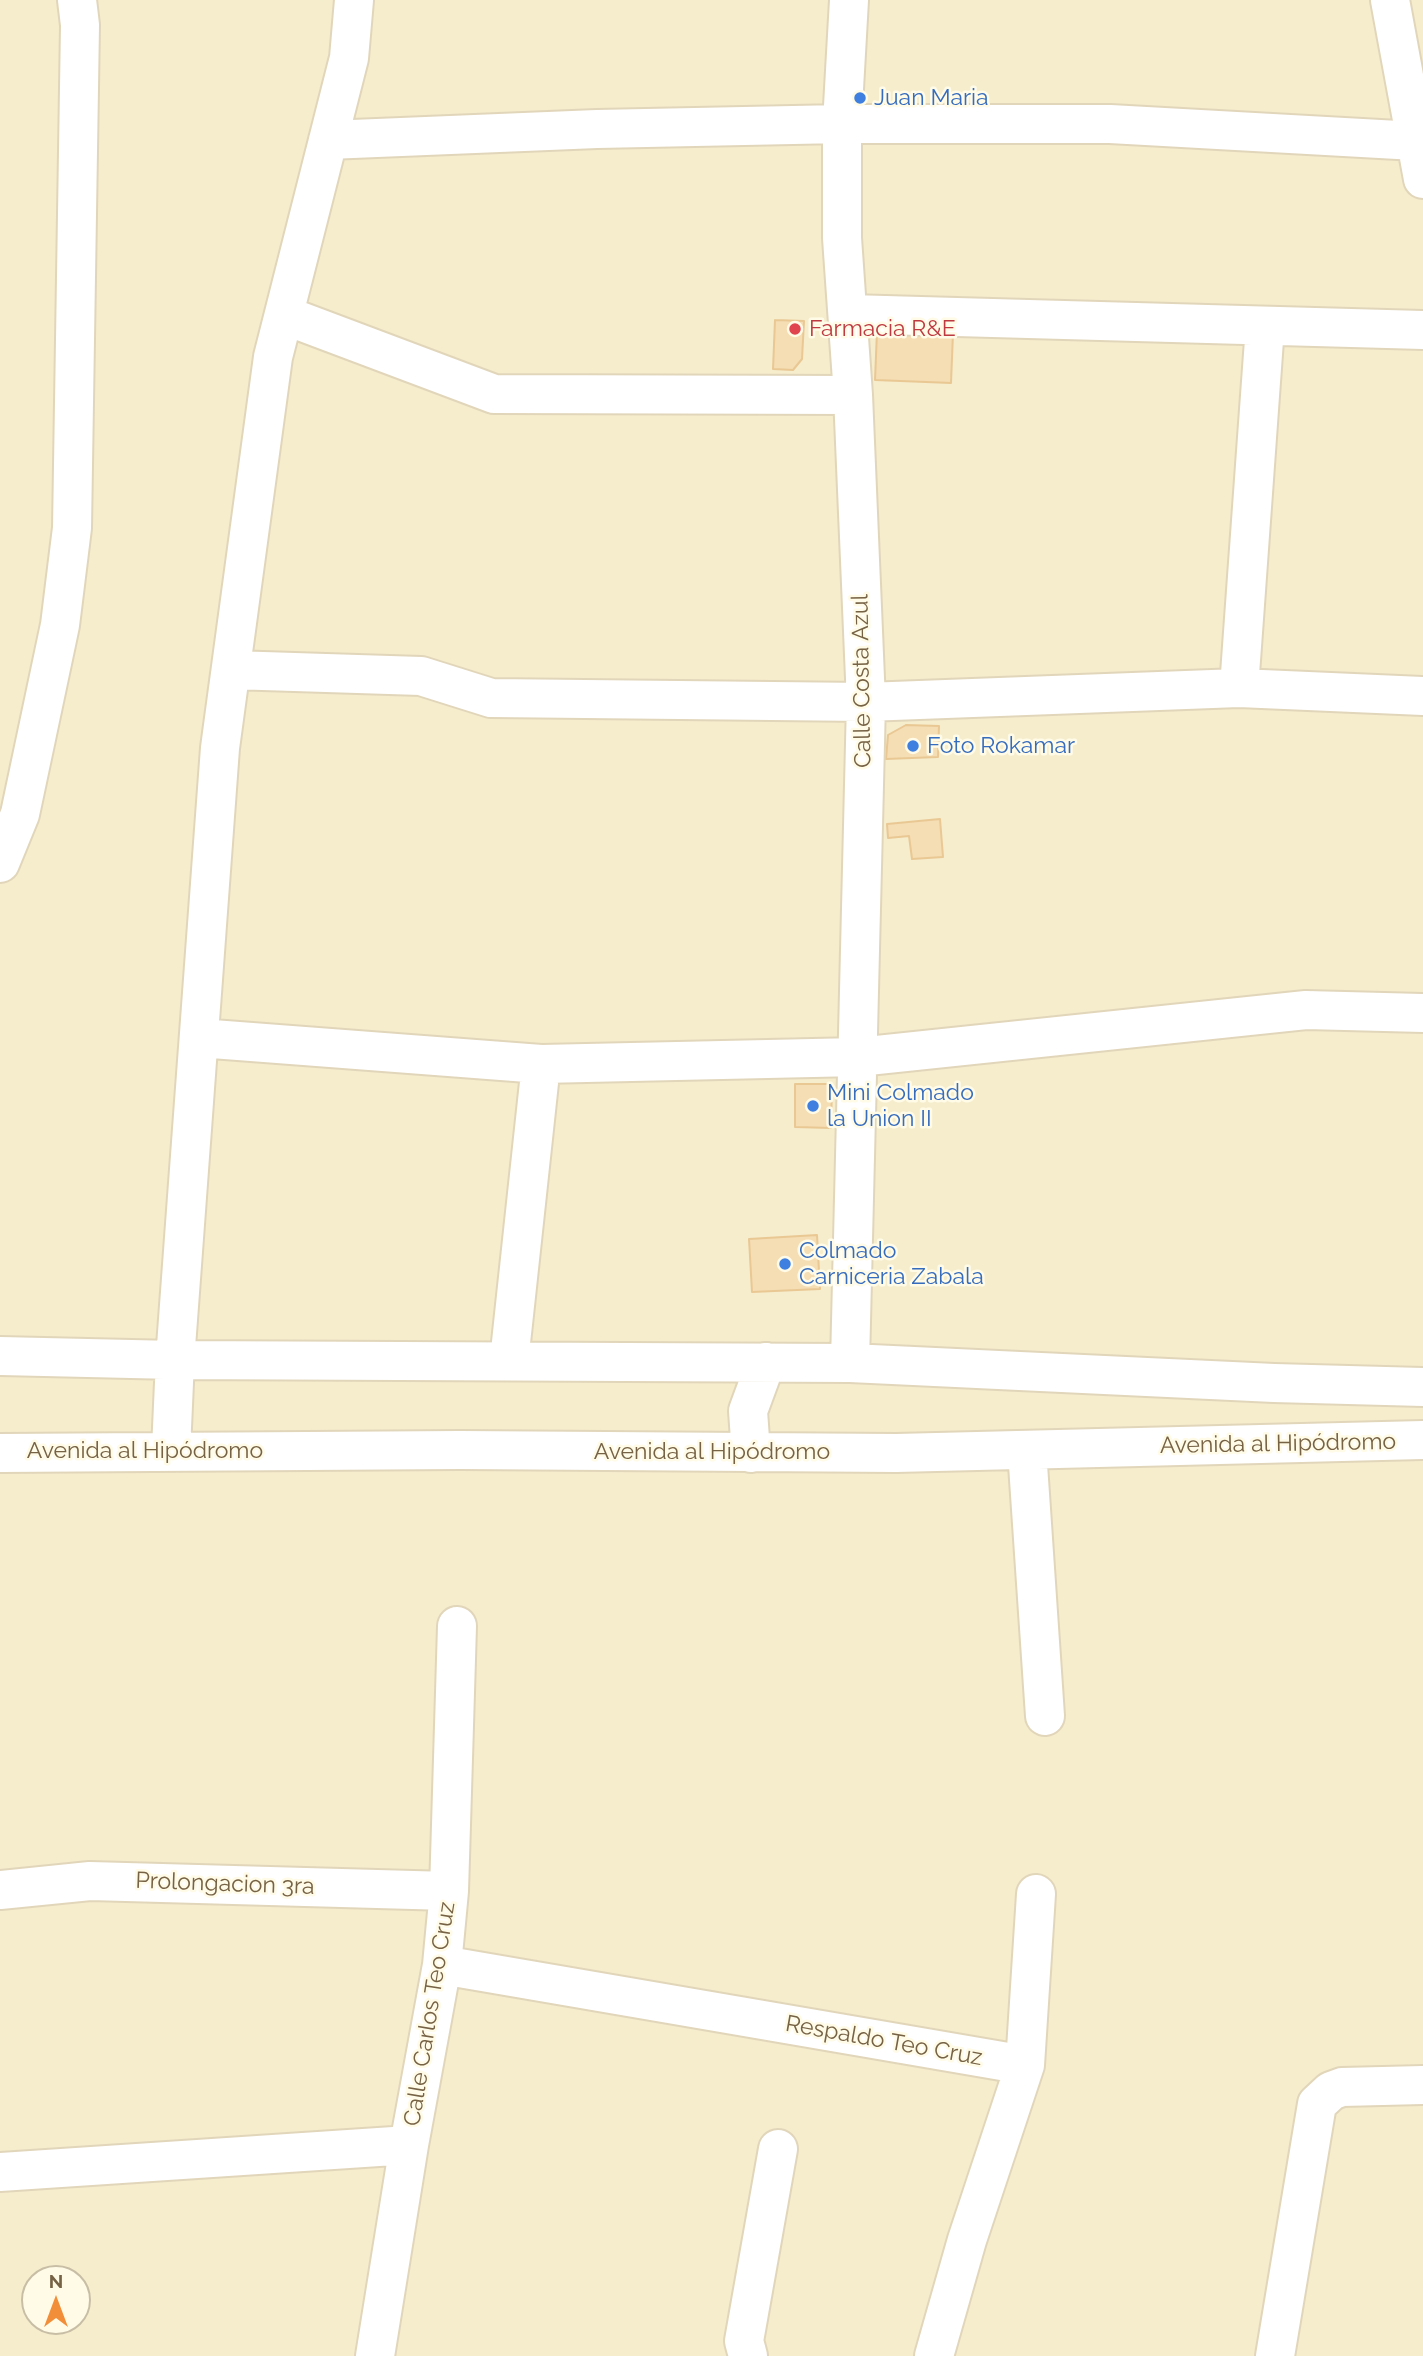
<!DOCTYPE html>
<html>
<head>
<meta charset="utf-8">
<style>
  body { margin:0 }
  #map { position:relative; width:1423px; height:2356px; overflow:hidden; background:#fef9df; font-family:Raleway,sans-serif }
  canvas { display:block }
  .north { position:absolute; left:21px; top:2265px; width:70px; height:70px; box-sizing:border-box; background:#fffbe7; border:2px solid #c8bea6; border-radius:50%; rotate:0deg; font-size:19px; font-weight:700; line-height:28px; text-align:center; color:#766245 }
  .north::after { content:''; display:block; margin:auto; width:24px; height:32px; background:#f28e3a; clip-path:polygon(50% 0,100% 100%,50% 72%,0 100%) }
</style>
</head>
<body>
<div id="map">
<canvas width="1423" height="2356"></canvas>
<div class="north">N</div>
</div>
<script>
const g = document.querySelector('canvas').getContext('2d');
g.lineJoin = 'round';
function fill(path, color) {
  g.fillStyle = color;
  g.fill(path, 'evenodd');
}
function toPath(rows) {
  const path = new Path2D();
  for (const r of rows) {
    path.moveTo(r[0], r[1]);
    for (let i = 2; i < r.length; i += 2) path.lineTo(r[i], r[i + 1]);
  }
  return path;
}
function strokePath(path, color, width, dash) {
  g.strokeStyle = color;
  g.lineWidth = width;
  g.lineCap = dash ? 'butt' : 'round';
  g.setLineDash(dash || []);
  g.stroke(path);
}
function drawText(font, color, halo, rows, align = 'center') {
  g.font = font + ' Raleway,sans-serif';
  g.lineWidth = 5;
  g.setLineDash([]);
  g.textBaseline = 'middle';
  g.strokeStyle = halo;
  g.fillStyle = color;
  for (const [text, x, y, turn = 0] of rows) {
    g.save();
    g.translate(x, y);
    g.rotate((+turn || 0) * Math.PI / 180);
    g.textAlign = isNaN(turn) ? turn : align;
    if (halo) g.strokeText(text, 0, 0);
    g.fillText(text, 0, 0);
    g.restore();
  }
}
fill(toPath([
  [0,0,1423,0,1423,2356,0,2356],
  [35,2279,77,2279,77,2321,35,2321]
]), '#f6edcd');
const building = toPath([
  [775,320,804,321,802,359,793,370,773,369,775,320],
  [877,331,953,333,951,383,875,380,877,331],
  [906,725,939,726,938,757,886,759,888,735,906,725],
  [940,819,943,857,912,859,909,836,888,838,887,824,940,819],
  [795,1084,832,1084,831,1128,795,1127,795,1084],
  [817,1235,820,1289,752,1292,749,1239,817,1235]
]);
fill(building, '#f5ddb4');
strokePath(building, '#e9c894', 2);
const street = toPath([
  [849,0,842,124,842,238,853,395,866,702,850,1363],
  [1390,0,1423,179],
  [328,140,597,129,842,124,1110,124,1416,141],
  [849,314,1423,330],
  [284,315,494,394,853,395],
  [231,670,421,676,491,698,866,702,1239,688,1423,696],
  [1239,688,1265,326],
  [0,863,20,814,60,625,72,528,80,25,77,0],
  [199,1038,541,1064,858,1057,1306,1010,1423,1013],
  [0,1356,175,1360,850,1363,1274,1383,1423,1387],
  [509,1361,541,1064],
  [171,1450,175,1360,220,748,273,357,349,58,354,0],
  [1027,1450,1045,1716],
  [0,1453,460,1450,896,1453,1423,1440],
  [751,1453,748,1411,766,1362],
  [0,1890,90,1881,449,1891],
  [442,1965,1025,2065],
  [0,2172,409,2145],
  [375,2356,409,2145,442,1965,449,1891,457,1626],
  [748,2356,744,2341,778,2149],
  [934,2356,967,2240,1025,2065,1036,1894],
  [1275,2356,1317,2104,1331,2091,1342,2087,1423,2085]
]);
strokePath(street, '#e2d6ba', 42);
strokePath(street, '#fff', 38);
for (const [x, y, r, color] of [
  [860,98,7,"#3f7fe0"],
  [795,329,7,"#e0444e"],
  [913,746,7,"#3f7fe0"],
  [813,1106,7,"#3f7fe0"],
  [785,1264,7,"#3f7fe0"]
]) {
  const dot = new Path2D();
  dot.arc(x, y, r, 0, 2 * Math.PI);
  g.fillStyle = color;
  g.fill(dot);
  strokePath(dot, '#fffbe7', 2.5);
}
drawText('23px', '#366cbe', '#fffbe7', [
  ["Juan Maria",874,98],
  ["Foto Rokamar",927,746],
  ["Mini Colmado",827,1093],
  ["la Union II",827,1119],
  ["Colmado",799,1251],
  ["Carniceria Zabala",799,1277]
], 'left');
drawText('23px', '#be3a42', '#fffbe7', [
  ["Farmacia R&E",809,329]
], 'left');
drawText('23px', '#766245', '#fffbe7', [
  ["Calle Costa Azul",862,681,-91],
  ["Avenida al Hipódromo",1278,1444,-1],
  ["Avenida al Hipódromo",145,1451],
  ["Avenida al Hipódromo",712,1452],
  ["Prolongacion 3ra",225,1884,2],
  ["Calle Carlos Teo Cruz",430,2014,-81],
  ["Respaldo Teo Cruz",884,2041,10]
]);
</script>
</body>
</html>
